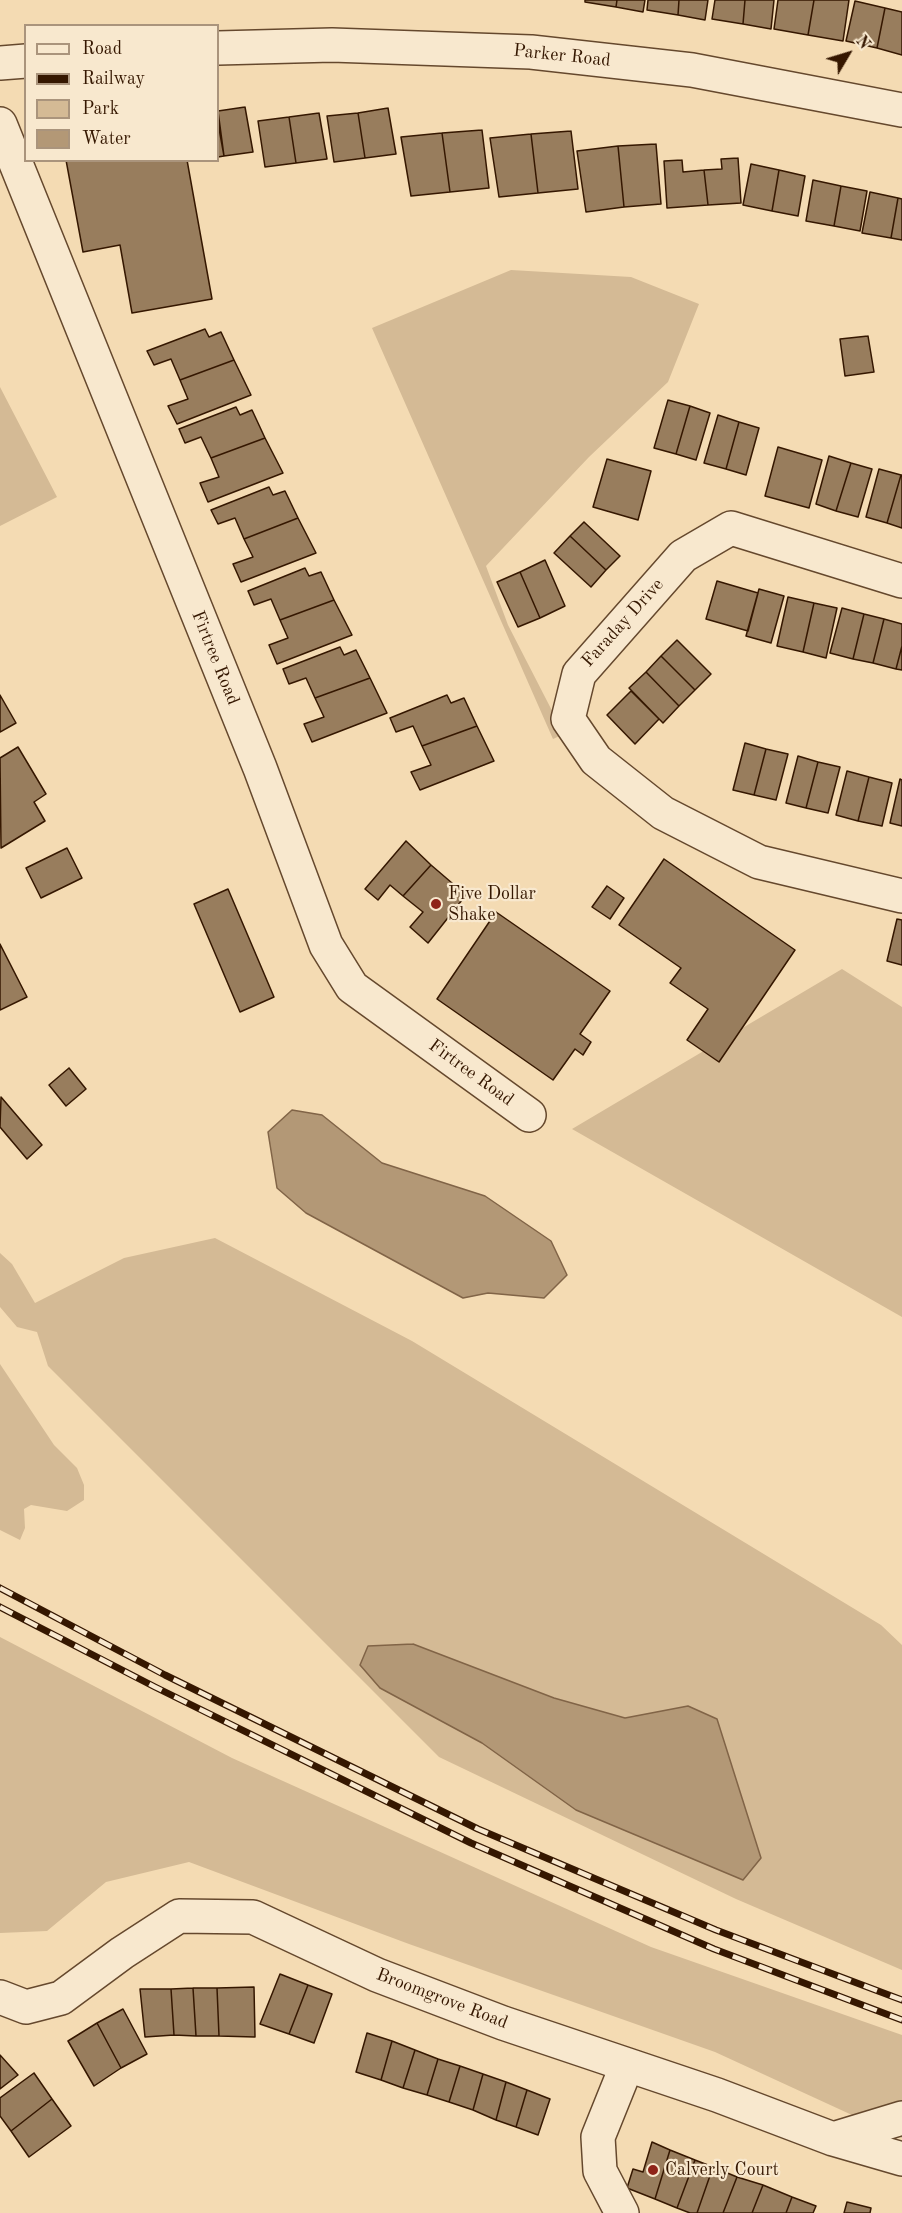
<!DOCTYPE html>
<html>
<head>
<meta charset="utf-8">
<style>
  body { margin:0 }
  #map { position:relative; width:902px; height:2213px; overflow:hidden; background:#f4dbb3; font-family:"Old Standard TT",serif }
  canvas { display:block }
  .legend { position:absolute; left:24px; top:24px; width:195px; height:138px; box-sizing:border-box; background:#f8e8ce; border:2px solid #aa947c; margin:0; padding:8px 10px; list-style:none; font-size:18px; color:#351700 }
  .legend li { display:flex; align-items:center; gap:12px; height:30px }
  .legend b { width:30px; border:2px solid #aa947c }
  .north { position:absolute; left:818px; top:24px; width:60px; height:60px; -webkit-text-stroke:4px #f8e8ce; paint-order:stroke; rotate:52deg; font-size:16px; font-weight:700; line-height:24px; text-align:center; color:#351700 }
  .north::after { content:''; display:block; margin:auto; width:21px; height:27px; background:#351700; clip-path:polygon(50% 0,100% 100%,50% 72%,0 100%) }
</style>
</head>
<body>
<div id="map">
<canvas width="902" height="2213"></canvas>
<ul class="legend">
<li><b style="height:8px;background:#f8e8ce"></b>Road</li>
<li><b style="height:8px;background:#351700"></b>Railway</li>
<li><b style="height:16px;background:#d4ba95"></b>Park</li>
<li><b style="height:16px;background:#b39876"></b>Water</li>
</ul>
<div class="north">N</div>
</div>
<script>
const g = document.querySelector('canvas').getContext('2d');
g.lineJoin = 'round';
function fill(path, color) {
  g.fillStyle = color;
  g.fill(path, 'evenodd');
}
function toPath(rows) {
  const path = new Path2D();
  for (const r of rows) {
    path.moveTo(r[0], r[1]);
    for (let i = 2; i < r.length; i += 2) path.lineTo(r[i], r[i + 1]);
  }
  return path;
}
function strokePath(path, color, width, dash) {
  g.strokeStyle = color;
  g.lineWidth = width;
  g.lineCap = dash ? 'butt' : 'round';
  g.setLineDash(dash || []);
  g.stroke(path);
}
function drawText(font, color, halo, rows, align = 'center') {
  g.font = font + ' "Old Standard TT",serif';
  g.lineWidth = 4.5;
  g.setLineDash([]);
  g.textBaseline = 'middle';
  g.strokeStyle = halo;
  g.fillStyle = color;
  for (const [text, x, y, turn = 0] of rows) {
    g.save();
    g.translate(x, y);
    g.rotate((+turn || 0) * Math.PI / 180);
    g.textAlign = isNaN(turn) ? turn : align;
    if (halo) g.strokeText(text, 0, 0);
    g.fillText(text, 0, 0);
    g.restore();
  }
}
fill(toPath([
  [511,270,631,277,699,304,668,382,589,457,486,566,508,625,564,734,553,739,372,328],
  [0,387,57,497,0,526],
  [842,969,902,1007,902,1317,572,1129],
  [215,1238,412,1341,881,1625,902,1645,902,1970,736,1899,439,1757,48,1366,37,1332,17,1327,0,1307,0,1253,12,1264,35,1303,124,1258],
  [0,1364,54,1445,77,1468,84,1485,84,1500,67,1511,31,1505,24,1509,25,1528,20,1540,0,1530],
  [0,1637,232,1758,651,1947,902,2035,902,2138,715,2052,409,1944,189,1862,106,1882,47,1931,0,1933]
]), '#d4ba95');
const water = toPath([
  [292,1110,322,1115,382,1163,485,1196,551,1241,567,1275,544,1298,488,1293,463,1298,306,1213,277,1188,268,1132,292,1110],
  [413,1644,554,1698,625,1718,688,1706,717,1719,761,1858,743,1880,576,1810,482,1743,380,1688,360,1665,368,1646,413,1644]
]);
fill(water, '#b39876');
strokePath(water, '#816447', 1.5);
const building = toPath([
  [585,0,617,0,616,7,585,2,585,0],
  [617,0,645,0,643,12,616,7,617,0],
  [648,0,679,0,678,15,647,10,648,0],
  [679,0,708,0,705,20,678,15,679,0],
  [715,0,745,0,743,24,712,19,715,0],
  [745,0,774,0,771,29,743,24,745,0],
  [778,0,814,0,808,35,774,29,778,0],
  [814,0,849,0,843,41,808,35,814,0],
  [855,1,885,8,877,48,846,41,855,1],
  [885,8,902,12,902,55,877,48,885,8],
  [245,107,253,152,224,156,218,111,245,107],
  [388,108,396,154,365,158,358,113,388,108],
  [319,113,327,159,296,163,289,117,319,113],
  [358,113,365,158,334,162,327,116,358,113],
  [289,117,296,163,265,167,258,121,289,117],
  [218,123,224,156,218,157,218,123],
  [482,130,489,188,450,192,442,133,482,130],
  [571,131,578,189,538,193,531,134,571,131],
  [442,133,450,192,411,196,401,137,442,133],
  [531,134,538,193,499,197,490,138,531,134],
  [656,144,661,204,624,207,618,146,656,144],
  [618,146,624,207,586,212,577,151,618,146],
  [738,158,741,203,708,205,704,170,722,169,721,159,738,158],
  [66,160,187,160,212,299,132,313,120,245,83,252,66,160],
  [682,160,683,172,704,170,708,205,667,208,664,161,682,160],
  [751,164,779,170,772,211,743,205,751,164],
  [779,170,805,176,798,216,772,211,779,170],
  [813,180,841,186,834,226,806,221,813,180],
  [841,186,867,191,860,231,834,226,841,186],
  [870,192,898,198,891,238,862,233,870,192],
  [898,198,902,199,902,240,891,238,898,198],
  [205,329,209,337,221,332,234,360,180,380,171,359,154,365,147,351,205,329],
  [868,336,874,372,845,376,840,339,868,336],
  [234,360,251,395,177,424,168,406,188,399,180,380,234,360],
  [668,400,690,406,676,454,654,448,668,400],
  [690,406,710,413,696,460,676,454,690,406],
  [236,407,240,415,252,410,265,438,211,458,201,437,185,443,179,429,236,407],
  [718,415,739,422,726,469,704,463,718,415],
  [739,422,759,428,746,475,726,469,739,422],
  [265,438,283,473,208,502,200,483,219,477,211,458,265,438],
  [778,447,822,460,809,508,765,496,778,447],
  [829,456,851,463,836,511,816,504,829,456],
  [607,459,651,471,638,520,593,507,607,459],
  [851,463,872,469,858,517,836,511,851,463],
  [879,469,901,475,887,523,866,517,879,469],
  [901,475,902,475,902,528,887,523,901,475],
  [269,487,273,495,285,491,298,518,244,539,235,518,218,524,211,510,269,487],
  [298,518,316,553,241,582,233,564,253,557,244,539,298,518],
  [584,522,620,556,606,570,570,536,584,522],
  [570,536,606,570,591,587,554,553,570,536],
  [545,560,565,606,540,618,520,572,545,560],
  [305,568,309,576,321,572,334,600,280,620,271,599,254,605,248,591,305,568],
  [520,572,540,618,518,627,497,582,520,572],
  [717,581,758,593,748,631,706,619,717,581],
  [759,589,784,596,771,643,746,636,759,589],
  [788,597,814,603,803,652,777,646,788,597],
  [334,600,352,635,277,664,269,645,288,638,280,620,334,600],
  [814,603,837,608,826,658,803,652,814,603],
  [842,608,864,614,853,659,830,653,842,608],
  [864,614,884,619,873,663,853,659,864,614],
  [884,619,902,624,902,646,896,669,873,663,884,619],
  [677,640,711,674,695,690,661,656,677,640],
  [902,646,902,670,896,669,902,646],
  [340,647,344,655,356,650,370,678,315,698,306,678,289,684,283,669,340,647],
  [661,656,695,690,679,706,646,672,661,656],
  [646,672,679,706,663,723,629,688,646,672],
  [370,678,387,713,312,742,304,724,324,717,315,698,370,678],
  [631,691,659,719,635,744,607,715,631,691],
  [0,695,16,723,0,732,0,695],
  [447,695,451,703,464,698,477,726,422,746,413,726,396,732,390,718,447,695],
  [477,726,494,761,420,790,411,772,431,765,422,746,477,726],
  [745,743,766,749,754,795,733,790,745,743],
  [18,747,46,794,34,802,45,821,1,848,0,758,18,747],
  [766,749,788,754,776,800,754,795,766,749],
  [798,756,818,762,806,808,786,803,798,756],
  [818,762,840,767,828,813,806,808,818,762],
  [847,771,869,777,858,821,836,815,847,771],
  [869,777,892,783,882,826,858,821,869,777],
  [900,779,902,780,902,826,890,823,900,779],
  [406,841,431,865,403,896,390,885,378,900,365,889,406,841],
  [67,848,82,878,41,898,26,868,67,848],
  [664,859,795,950,719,1062,687,1040,708,1009,670,983,681,968,619,925,664,859],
  [431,865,466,895,428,943,410,927,423,912,403,896,431,865],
  [607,886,624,898,610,919,592,907,607,886],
  [228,889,274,997,240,1012,194,904,228,889],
  [496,912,610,991,580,1034,591,1042,583,1055,575,1049,553,1080,437,999,496,912],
  [897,919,902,920,902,965,887,961,897,919],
  [0,944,27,997,0,1010,0,944],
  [69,1068,86,1089,66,1106,49,1085,69,1068],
  [1,1097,42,1145,27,1159,0,1127,1,1097],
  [280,1974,308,1985,289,2034,260,2024,280,1974],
  [308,1985,332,1994,314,2043,289,2034,308,1985],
  [254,1987,255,2037,219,2036,217,1988,254,1987],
  [193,1988,196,2036,174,2035,171,1989,193,1988],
  [193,1988,217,1988,219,2036,196,2036,193,1988],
  [140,1989,171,1989,174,2035,145,2037,140,1989],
  [123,2009,147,2054,121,2068,97,2023,123,2009],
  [97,2023,121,2068,94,2086,68,2041,97,2023],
  [367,2033,392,2041,381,2080,356,2072,367,2033],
  [392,2041,415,2050,403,2088,381,2080,392,2041],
  [415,2050,438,2059,427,2095,403,2088,415,2050],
  [0,2055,18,2075,0,2089,0,2055],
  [438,2059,460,2066,449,2102,427,2095,438,2059],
  [460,2066,483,2074,473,2110,449,2102,460,2066],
  [34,2073,52,2099,11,2131,0,2116,0,2098,34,2073],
  [483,2074,506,2082,496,2120,473,2110,483,2074],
  [506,2082,527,2090,516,2127,496,2120,506,2082],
  [527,2090,550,2099,538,2135,516,2127,527,2090],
  [52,2099,71,2126,29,2157,11,2131,52,2099],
  [652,2142,670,2150,655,2199,627,2188,633,2169,643,2172,652,2142],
  [670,2150,695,2160,677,2208,655,2199,670,2150],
  [695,2160,713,2167,697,2213,690,2213,677,2208,695,2160],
  [713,2167,737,2177,723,2213,697,2213,713,2167],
  [737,2177,763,2185,752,2213,723,2213,737,2177],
  [763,2185,792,2197,786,2213,752,2213,763,2185],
  [792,2197,816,2206,813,2213,786,2213,792,2197],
  [847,2202,871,2208,870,2213,844,2213,847,2202]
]);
fill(building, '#987d5d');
strokePath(building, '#351700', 1.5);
const street = toPath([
  [218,48,332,45,531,52,692,70,902,110],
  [0,63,26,61],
  [0,124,260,768,326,945,352,987,529,1115],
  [902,581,731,528,683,556,579,674,568,719,596,760,663,813,759,862,902,896],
  [0,1997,26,2007,61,1998,122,1953,179,1916,253,1917,377,1975,503,2023,717,2095,833,2139,902,2159],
  [833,2139,902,2118],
  [622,2213,600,2171,598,2137,627,2065]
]);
strokePath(street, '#65482d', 36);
strokePath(street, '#f8e8ce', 33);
const rail = toPath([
  [0,1588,165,1675,478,1829,716,1930,902,2000],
  [0,1607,155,1687,471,1843,714,1949,902,2020]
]);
strokePath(rail, '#351700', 7);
strokePath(rail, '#f8e8ce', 4.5, [14]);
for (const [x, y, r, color] of [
  [436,904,6,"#8f2418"],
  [653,2170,6,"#8f2418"]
]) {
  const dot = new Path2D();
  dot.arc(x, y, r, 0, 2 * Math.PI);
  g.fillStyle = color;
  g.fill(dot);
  strokePath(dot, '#f8e8ce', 2);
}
drawText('18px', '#351700', '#f8e8ce', [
  ["Parker Road",562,56,6],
  ["Faraday Drive",623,623,-48],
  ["Firtree Road",215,658,68],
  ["Firtree Road",471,1073,36],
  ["Broomgrove Road",442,1999,21]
]);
drawText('18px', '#351700', '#f8e8ce', [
  ["Five Dollar",448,894],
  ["Shake",448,915],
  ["Calverly Court",665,2170]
], 'left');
</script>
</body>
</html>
